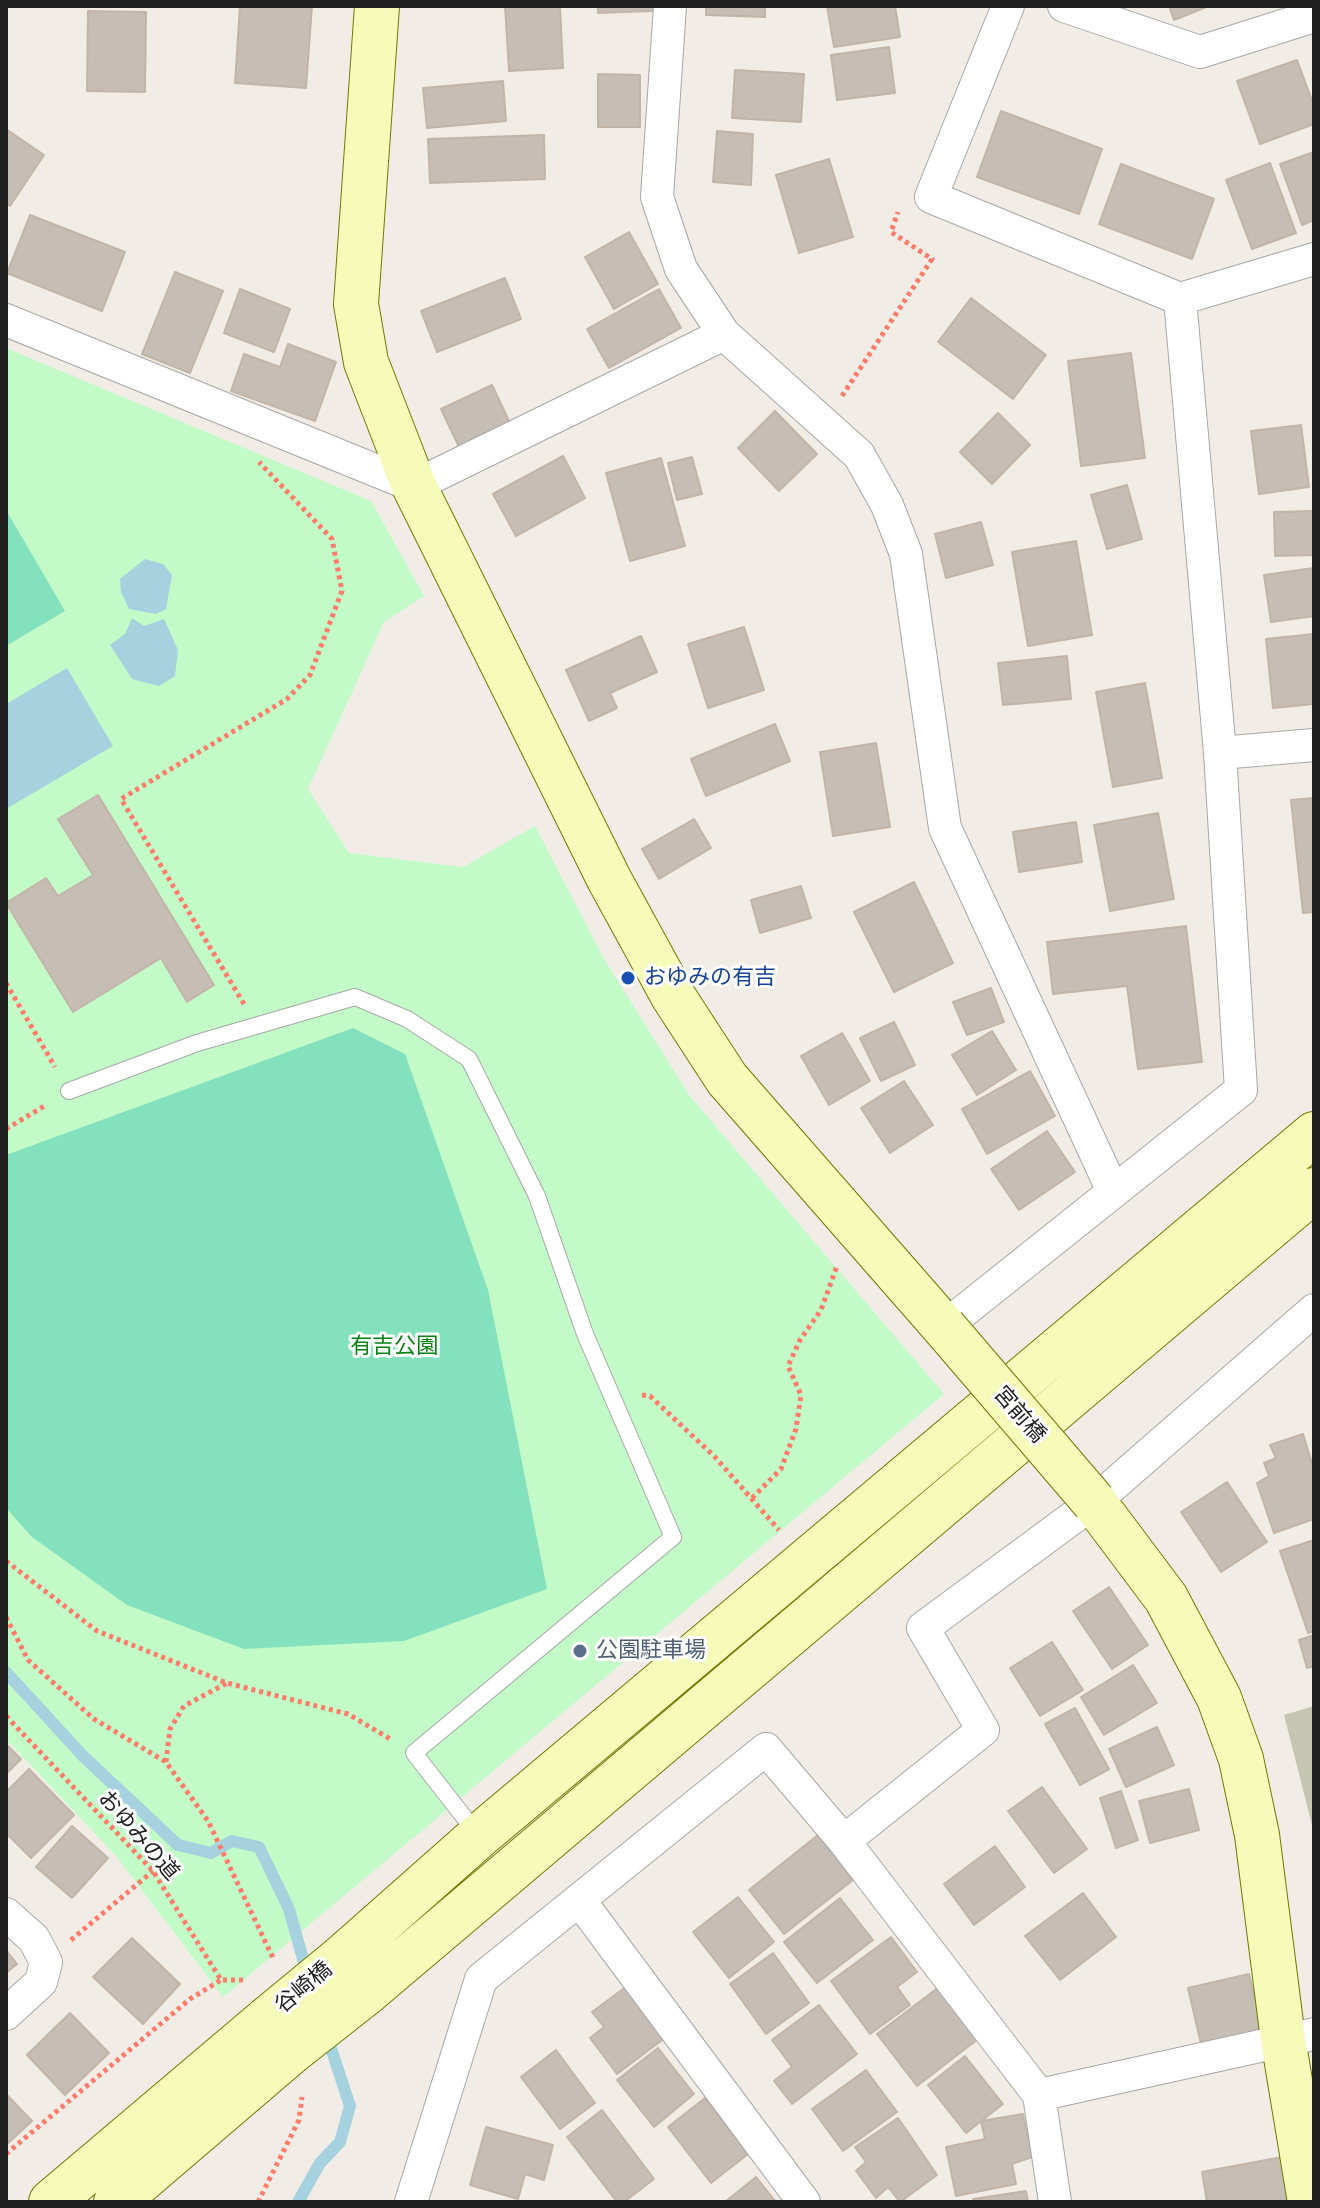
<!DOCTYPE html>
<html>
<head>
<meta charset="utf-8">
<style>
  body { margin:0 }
  #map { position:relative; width:1320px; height:2208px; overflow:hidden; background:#f1ede6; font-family:"Archivo Narrow",sans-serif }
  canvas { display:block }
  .frame { position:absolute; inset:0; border:8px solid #202020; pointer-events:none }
</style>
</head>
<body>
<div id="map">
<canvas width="1320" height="2208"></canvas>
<div class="frame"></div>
</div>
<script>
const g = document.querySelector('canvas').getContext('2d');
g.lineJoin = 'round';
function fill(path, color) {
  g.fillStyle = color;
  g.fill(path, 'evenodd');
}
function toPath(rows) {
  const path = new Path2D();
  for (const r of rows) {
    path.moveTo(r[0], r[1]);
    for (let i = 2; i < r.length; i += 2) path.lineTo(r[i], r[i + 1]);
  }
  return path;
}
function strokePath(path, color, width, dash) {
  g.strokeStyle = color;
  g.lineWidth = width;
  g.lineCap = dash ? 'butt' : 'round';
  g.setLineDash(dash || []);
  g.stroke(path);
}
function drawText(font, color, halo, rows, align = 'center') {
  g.font = font + ' "Archivo Narrow","Noto Sans JP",sans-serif';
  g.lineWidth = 6;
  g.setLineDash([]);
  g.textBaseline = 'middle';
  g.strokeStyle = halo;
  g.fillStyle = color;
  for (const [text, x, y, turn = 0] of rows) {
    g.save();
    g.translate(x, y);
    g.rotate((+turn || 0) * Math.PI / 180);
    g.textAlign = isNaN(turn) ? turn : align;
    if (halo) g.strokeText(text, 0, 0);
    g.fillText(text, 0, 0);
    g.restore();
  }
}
fill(toPath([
  [1314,1706,1314,1833,1284,1715]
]), '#c5c6b1');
fill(toPath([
  [6,348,371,501,424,596,384,622,308,789,349,853,463,867,535,826,603,957,689,1095,944,1394,223,1997,116,1856,6,1739]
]), '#c3fbc8');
fill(toPath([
  [6,510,65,611,6,646],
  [353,1028,405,1054,488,1290,547,1589,404,1641,244,1649,127,1605,32,1537,6,1508,6,1155]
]), '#83e1bd');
fill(toPath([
  [145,559,163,564,172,575,166,609,156,614,129,609,121,592,120,579],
  [132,618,144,626,164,619,178,650,175,676,159,686,132,679,110,645,125,634],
  [67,668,113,746,6,809,6,704]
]), '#a6d2df');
strokePath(toPath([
  [6,1672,83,1756,178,1845,211,1853,232,1841,259,1847,289,1909,308,1977],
  [298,2202,320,2163,340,2142,350,2106,327,2036]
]), '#a6d2df', 12);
const building = toPath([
  [240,6,312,6,306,88,235,83,240,6],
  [505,6,560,6,563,68,509,71,505,6],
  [598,6,653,6,653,11,598,13,598,6],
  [706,6,765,6,765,17,706,15,706,6],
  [827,6,895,6,900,37,834,47,827,6],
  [1169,6,1209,6,1174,20,1169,6],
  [88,11,146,12,145,92,87,91,88,11],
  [889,47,895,93,837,100,831,55,889,47],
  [1297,60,1314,106,1314,124,1260,144,1237,81,1297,60],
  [735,70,804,74,801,122,732,118,735,70],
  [598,74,640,75,640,127,598,127,598,74],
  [503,81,506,121,427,128,423,88,503,81],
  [1001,111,1102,149,1079,214,977,177,1001,111],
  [6,129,44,155,10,206,6,203,6,129],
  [717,131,753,134,751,185,713,182,717,131],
  [544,135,545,179,430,183,428,139,544,135],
  [1314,152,1314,220,1302,225,1280,164,1314,152],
  [829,159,853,237,799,253,776,175,829,159],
  [1270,163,1296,233,1252,249,1226,180,1270,163],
  [1121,164,1214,199,1192,259,1099,224,1121,164],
  [30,215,125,252,102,311,7,273,30,215],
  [629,232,658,284,614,309,585,257,629,232],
  [175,272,223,291,190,373,142,354,175,272],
  [505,278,521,319,437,352,421,311,505,278],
  [240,289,290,309,274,352,224,333,240,289],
  [659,289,681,328,609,368,587,329,659,289],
  [971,298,1046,355,1013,399,938,342,971,298],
  [288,344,336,362,315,421,231,391,244,354,280,367,288,344],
  [1131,353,1145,458,1081,466,1068,361,1131,353],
  [492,385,510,423,459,447,441,409,492,385],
  [775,411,817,454,779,491,738,448,775,411],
  [998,413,1030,445,992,484,960,452,998,413],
  [1301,425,1309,487,1259,494,1251,431,1301,425],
  [563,456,585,498,516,536,493,494,563,456],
  [692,457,702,494,677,500,668,463,692,457],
  [661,458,685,546,630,561,606,473,661,458],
  [1127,485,1142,539,1107,549,1091,495,1127,485],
  [1314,511,1314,555,1275,556,1274,512,1314,511],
  [981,522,993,565,946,578,935,534,981,522],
  [1076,541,1092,635,1028,646,1012,552,1076,541],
  [1314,568,1314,616,1271,622,1264,575,1314,568],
  [744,627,764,690,708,708,688,644,744,627],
  [1314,634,1314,704,1273,708,1266,639,1314,634],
  [641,636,657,672,610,693,617,708,589,721,566,670,641,636],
  [1067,656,1071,699,1003,705,998,663,1067,656],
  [1145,683,1162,778,1113,787,1096,692,1145,683],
  [775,724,790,761,706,796,691,759,775,724],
  [876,743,890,827,833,836,820,752,876,743],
  [98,795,214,985,187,1002,161,958,73,1012,6,903,46,878,58,896,93,875,58,819,98,795],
  [1314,798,1314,912,1303,913,1291,800,1314,798],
  [1158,813,1174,899,1110,911,1094,825,1158,813],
  [694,819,711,848,659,879,642,849,694,819],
  [1076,822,1082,862,1019,872,1013,832,1076,822],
  [914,882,953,963,894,992,854,912,914,882],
  [801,886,811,918,760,933,751,900,801,886],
  [1186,926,1202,1062,1138,1069,1127,986,1053,994,1047,942,1186,926],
  [991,988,1004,1022,967,1035,953,1002,991,988],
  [894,1022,915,1065,881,1081,860,1038,894,1022],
  [992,1031,1016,1070,977,1095,952,1055,992,1031],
  [842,1033,870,1081,829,1105,801,1056,842,1033],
  [1030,1071,1055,1116,987,1154,962,1109,1030,1071],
  [904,1081,933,1125,890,1153,861,1108,904,1081],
  [1047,1131,1075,1172,1019,1210,991,1169,1047,1131],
  [1303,1434,1314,1470,1314,1519,1274,1533,1257,1483,1269,1476,1264,1463,1276,1458,1270,1445,1303,1434],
  [1227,1482,1267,1542,1221,1572,1181,1512,1227,1482],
  [1314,1540,1314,1631,1308,1633,1280,1551,1314,1540],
  [1109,1587,1148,1645,1112,1669,1073,1611,1109,1587],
  [1314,1635,1314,1666,1307,1668,1299,1640,1314,1635],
  [1052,1642,1083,1690,1040,1716,1010,1668,1052,1642],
  [1133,1665,1157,1703,1104,1735,1081,1697,1133,1665],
  [1075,1708,1109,1769,1080,1785,1045,1724,1075,1708],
  [1157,1727,1174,1765,1126,1787,1109,1749,1157,1727],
  [6,1744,21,1759,6,1774,6,1744],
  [29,1769,74,1815,31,1858,6,1833,6,1792,29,1769],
  [1042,1787,1087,1849,1054,1873,1008,1811,1042,1787],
  [1189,1789,1199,1830,1150,1843,1139,1801,1189,1789],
  [1121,1791,1138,1840,1116,1848,1100,1798,1121,1791],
  [72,1826,108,1858,72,1898,36,1867,72,1826],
  [818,1835,853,1880,784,1934,749,1890,818,1835],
  [995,1846,1025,1887,974,1925,944,1884,995,1846],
  [1083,1893,1116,1937,1060,1980,1025,1936,1083,1893],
  [738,1897,774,1942,729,1978,693,1932,738,1897],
  [840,1898,873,1940,817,1983,784,1942,840,1898],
  [891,1937,917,1972,897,1987,910,2005,870,2034,831,1981,891,1937],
  [132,1938,180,1984,143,2024,93,1977,132,1938],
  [6,1950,17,1964,6,1973,6,1950],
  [773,1953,809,2003,766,2034,730,1984,773,1953],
  [1249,1974,1262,2030,1201,2044,1188,1988,1249,1974],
  [627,1986,666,2037,617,2074,590,2038,604,2027,592,2012,627,1986],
  [939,1987,978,2039,917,2086,877,2034,939,1987],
  [819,2005,857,2054,792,2104,774,2081,792,2067,772,2040,819,2005],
  [70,2013,109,2053,65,2095,27,2055,70,2013],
  [658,2048,694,2094,654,2127,617,2080,658,2048],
  [556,2050,595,2103,560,2129,521,2077,556,2050],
  [965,2056,1003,2104,966,2133,928,2085,965,2056],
  [866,2070,897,2112,843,2151,812,2109,866,2070],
  [6,2094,32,2121,6,2145,6,2094],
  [705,2098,748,2154,711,2183,668,2127,705,2098],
  [602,2110,654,2179,624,2202,617,2202,567,2137,602,2110],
  [1023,2114,1032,2157,1012,2164,1016,2184,956,2196,946,2147,985,2139,981,2121,1023,2114],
  [898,2118,937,2175,900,2202,888,2187,876,2198,856,2171,866,2162,855,2147,898,2118],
  [486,2127,553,2145,544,2180,525,2174,518,2199,470,2185,486,2127],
  [1282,2157,1290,2202,1207,2202,1202,2172,1282,2157],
  [756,2177,776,2202,725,2202,756,2177],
  [1026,2191,1028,2202,974,2202,973,2199,1026,2191]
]);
fill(building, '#c6bdb5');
strokePath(building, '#c3b4a8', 2);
const lane = toPath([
  [69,1091,197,1043,355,997,407,1019,469,1059,537,1196,585,1334,673,1537,414,1753,478,1835]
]);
const street = toPath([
  [670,6,657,197,681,269,724,334,859,455,887,505,906,554,945,828,1113,1191],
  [1008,6,931,197,1180,299,1314,259],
  [1064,6,1200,52,1314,16],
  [6,320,414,486,724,334],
  [1220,753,1314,745],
  [944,1327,1241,1090,1220,753,1180,299],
  [844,1841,983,1730,923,1628,1094,1502,1314,1310],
  [580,1901,804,2202],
  [6,1914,34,1939,46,1962,41,1982,6,2014],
  [1039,2095,1314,2034],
  [411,2202,481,1979,766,1749,844,1841,1039,2095,1055,2202]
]);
const secondary = toPath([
  [377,6,356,304,366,362,414,486,609,879,673,996,727,1079,944,1327],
  [1094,1502,1166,1598,1219,1698,1241,1759,1257,1835,1283,2039,1310,2202],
  [341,1958,479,1836,1314,1134],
  [365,1994,1314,1190],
  [51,2202,267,2019],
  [116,2202,290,2053]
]);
strokePath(lane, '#a7a7a7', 18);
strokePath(street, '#a7a7a7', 34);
strokePath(secondary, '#6d7b02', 46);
strokePath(toPath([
  [842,396,932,259,891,232,898,212],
  [6,983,55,1067],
  [244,1004,121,799,287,699,310,675,342,591,332,539,259,462],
  [6,1129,46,1105],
  [642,1395,650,1396,714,1456,779,1530],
  [752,1498,781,1469,796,1429,801,1395,788,1366,800,1340,821,1310,837,1266],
  [6,1561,97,1631,227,1683,348,1714,392,1740],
  [6,1617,28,1660,94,1719,166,1762,208,1821,274,1960],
  [6,1716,153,1871,221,1980,246,1980],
  [166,1762,170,1729,184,1706,227,1683],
  [71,1940,153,1871],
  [6,2154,190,1999,221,1980],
  [258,2202,299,2120,302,2097]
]), '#fd7b6b', 5, [4, 4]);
strokePath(lane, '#fff', 16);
strokePath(street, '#fff', 32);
strokePath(secondary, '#f7fbba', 44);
const secondaryBridge = toPath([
  [944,1327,1094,1502],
  [267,2019,341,1958],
  [290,2053,365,1994]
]);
strokePath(secondaryBridge, '#6d7b02', 46, []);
strokePath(secondaryBridge, '#f7fbba', 44);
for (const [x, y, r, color] of [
  [628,978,8,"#1a4fb4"],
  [580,1651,8,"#5c6f8a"]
]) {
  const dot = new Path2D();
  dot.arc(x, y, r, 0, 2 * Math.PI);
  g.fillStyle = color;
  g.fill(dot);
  strokePath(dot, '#fff', 3);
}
drawText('22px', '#164399', '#fff', [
  ["おゆみの有吉",644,978]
], 'left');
drawText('22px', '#098314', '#fff', [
  ["有吉公園",394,1347]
]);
drawText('22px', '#202020', '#fff', [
  ["宮前橋",1019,1415,49],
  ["おゆみの道",138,1836,49],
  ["谷崎橋",304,1988,-40]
]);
drawText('22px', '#4e5e75', '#fff', [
  ["公園駐車場",596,1651]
], 'left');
</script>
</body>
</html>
